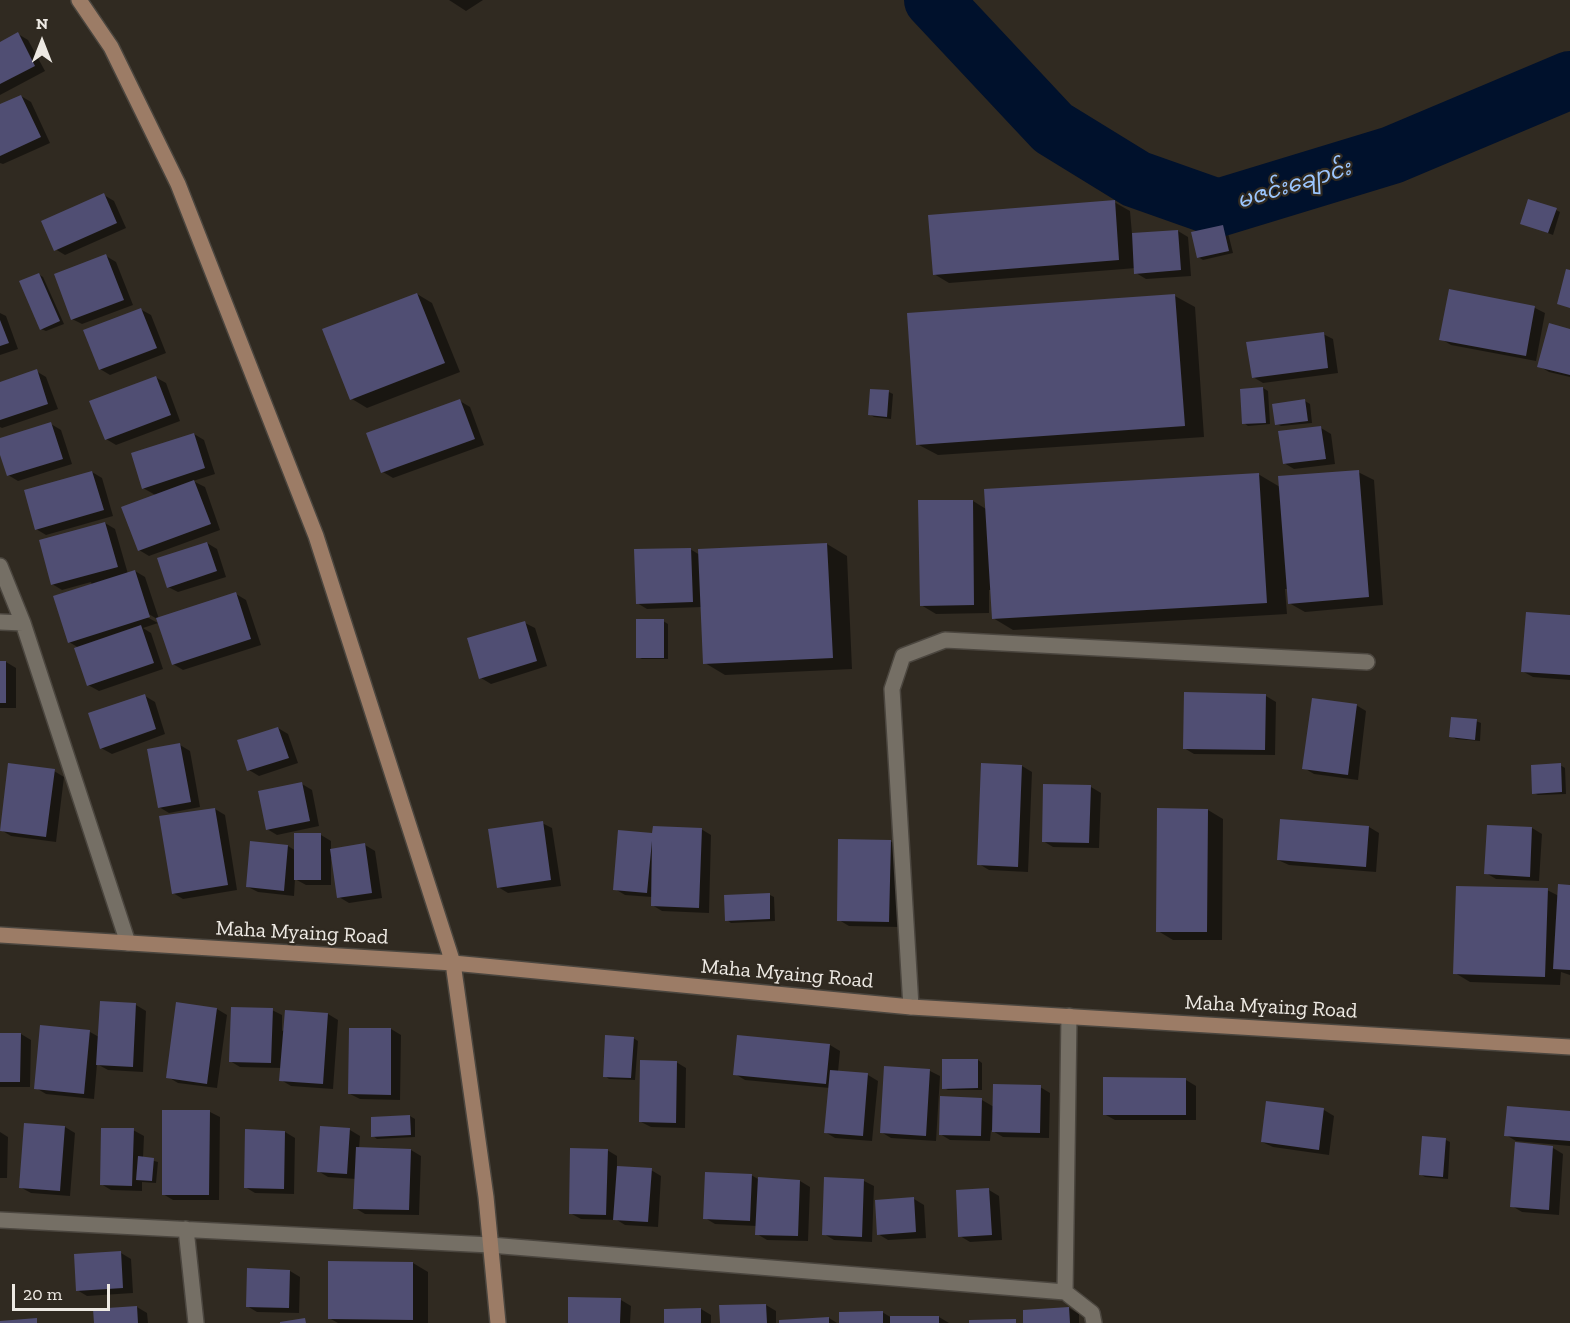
<!DOCTYPE html>
<html>
<head>
<meta charset="utf-8">
<style>
  body { margin:0 }
  #map { position:relative; width:1570px; height:1323px; overflow:hidden; background:#302a21; font-family:"Zilla Slab",serif }
  canvas { display:block }
  .north { position:absolute; left:12px; top:12px; width:60px; height:60px; -webkit-text-stroke:4px #302a21; paint-order:stroke; rotate:0deg; font-size:16px; font-weight:700; line-height:24px; text-align:center; color:#ede9e3 }
  .north::after { content:''; display:block; margin:auto; width:21px; height:27px; background:#ede9e3; clip-path:polygon(50% 0,100% 100%,50% 72%,0 100%) }
  .scale { position:absolute; left:12px; top:1284px; width:98px; height:27px; box-sizing:border-box; border:3px solid #ede9e3; border-top:0; padding-left:8px; font-size:18px; line-height:21px; white-space:nowrap; color:#ede9e3; -webkit-text-stroke:4px #302a21; paint-order:stroke }
</style>
</head>
<body>
<div id="map">
<canvas width="1570" height="1323"></canvas>
<div class="north">N</div>
<div class="scale">20 m</div>
</div>
<script>
const g = document.querySelector('canvas').getContext('2d');
g.lineJoin = 'round';
function fill(path, color) {
  g.fillStyle = color;
  g.fill(path, 'evenodd');
}
function toPath(rows) {
  const path = new Path2D();
  for (const r of rows) {
    path.moveTo(r[0], r[1]);
    for (let i = 2; i < r.length; i += 2) path.lineTo(r[i], r[i + 1]);
  }
  return path;
}
function strokePath(path, color, width, dash) {
  g.strokeStyle = color;
  g.lineWidth = width;
  g.lineCap = dash ? 'butt' : 'round';
  g.setLineDash(dash || []);
  g.stroke(path);
}
function drawText(font, color, halo, rows, align = 'center') {
  g.font = font + ' "Zilla Slab","Noto Sans Myanmar",serif';
  g.lineWidth = 4.5;
  g.setLineDash([]);
  g.textBaseline = 'middle';
  g.strokeStyle = halo;
  g.fillStyle = color;
  for (const [text, x, y, turn = 0] of rows) {
    g.save();
    g.translate(x, y);
    g.rotate((+turn || 0) * Math.PI / 180);
    g.textAlign = isNaN(turn) ? turn : align;
    if (halo) g.strokeText(text, 0, 0);
    g.fillText(text, 0, 0);
    g.restore();
  }
}
fill(toPath([
  [449,0,483,0,466,11],
  [18,34,28,40,45,71,0,95,0,43],
  [21,96,31,102,50,143,3,164,0,163,0,106],
  [104,195,114,201,126,228,65,255,55,249],
  [1114,202,1130,211,1132,234,1178,231,1188,237,1191,276,1146,279,1136,273,1136,268,949,283,934,274],
  [1556,210,1560,212,1553,235,1522,223],
  [1222,227,1227,229,1233,253,1203,260,1198,257],
  [106,256,116,262,133,305,82,324,72,319],
  [38,274,43,277,64,324,46,331,41,329],
  [1450,291,1535,308,1545,313,1536,361,1451,345,1441,339],
  [417,294,432,303,460,372,367,408,352,399],
  [1175,296,1195,307,1204,437,938,455,917,444],
  [140,309,151,315,166,353,110,375,100,369],
  [0,313,6,316,18,349,0,355],
  [1570,330,1570,377,1549,372,1539,366],
  [1323,334,1333,339,1338,373,1263,383,1253,377],
  [36,371,46,377,58,409,2,428,0,427,0,383],
  [155,377,166,383,180,421,116,445,106,439],
  [1263,388,1268,391,1270,424,1248,426,1244,423],
  [889,392,893,394,891,419,874,417,869,414],
  [460,401,470,407,484,445,393,478,383,472],
  [1305,401,1310,404,1312,423,1281,426,1277,424],
  [51,424,61,430,72,464,18,481,8,475,0,450,0,440],
  [1321,428,1331,434,1335,464,1294,469,1284,463],
  [194,434,204,440,215,474,193,481,205,487,220,530,149,556,139,550,157,496,143,488],
  [92,472,102,478,113,516,46,535,36,529],
  [1358,472,1374,480,1383,605,1305,612,1289,603,1288,589,1285,589,1287,614,1013,630,993,618,991,590,989,590,989,613,936,614,921,605,973,501,986,509,1258,474,1280,487],
  [105,523,115,529,128,574,135,571,145,577,159,619,236,594,246,600,261,645,183,670,173,664,159,620,145,612,143,615,158,623,143,628,151,633,163,669,99,691,88,685,79,648,69,642,92,585,91,582,62,590,52,584],
  [207,543,217,549,226,577,178,592,168,587],
  [827,544,847,556,852,669,725,675,705,663,702,607,647,609,637,603,690,549,700,555],
  [1570,617,1570,680,1533,677,1522,671],
  [663,621,668,624,668,659,642,659,638,657],
  [525,623,535,628,547,666,491,684,481,678],
  [0,662,6,662,16,668,16,708,0,708],
  [145,696,155,702,165,734,112,754,101,748],
  [1266,696,1276,702,1275,755,1194,754,1184,748],
  [1356,705,1366,711,1358,780,1314,774,1304,768],
  [1476,721,1481,723,1480,741,1456,739,1451,736],
  [278,728,288,734,298,763,259,776,249,770],
  [180,745,190,751,200,807,169,813,159,807],
  [1560,765,1565,768,1566,794,1538,795,1534,793],
  [1022,766,1032,772,1028,872,989,870,979,864],
  [54,771,64,777,56,842,11,836,1,830],
  [302,784,312,790,319,826,277,835,267,829],
  [1091,787,1101,793,1099,848,1053,847,1043,841],
  [215,809,225,815,237,890,183,899,173,893],
  [1208,810,1223,819,1222,940,1173,940,1158,931],
  [542,823,552,828,561,886,508,893,498,887],
  [1369,827,1379,833,1376,872,1289,865,1278,860],
  [1532,828,1542,834,1539,881,1496,879,1486,873],
  [701,829,711,835,709,913,662,911,652,905,652,897,625,895,615,889,653,835],
  [321,835,331,841,331,850,365,845,375,851,382,898,349,903,339,897,333,857,331,858,331,885,306,885,295,879,294,896,258,892,248,887,288,846,296,851],
  [890,841,900,847,899,927,849,926,839,920],
  [1570,886,1570,975,1561,972,1560,985,1470,982,1455,973,1547,890,1559,896],
  [770,895,774,897,775,921,731,923,727,920],
  [102,1003,136,1005,146,1011,143,1072,108,1070,97,1064,94,1099,46,1094,36,1088,41,1027,90,1032,99,1037],
  [217,1009,227,1015,217,1088,178,1083,168,1077],
  [272,1010,282,1015,282,1031,328,1014,338,1020,333,1089,291,1086,281,1080,282,1068,240,1067,230,1061],
  [391,1029,401,1035,400,1100,360,1099,350,1094],
  [0,1034,21,1034,31,1040,30,1087,0,1087],
  [633,1038,638,1041,635,1080,609,1079,605,1076],
  [830,1045,840,1051,838,1072,868,1075,878,1081,872,1141,835,1138,825,1132,830,1088,745,1080,735,1074],
  [978,1060,982,1063,982,1090,948,1090,944,1088],
  [676,1062,686,1068,685,1128,651,1127,641,1122],
  [885,1067,930,1071,940,1076,936,1141,891,1138,881,1132],
  [1186,1080,1196,1086,1196,1120,1115,1120,1104,1114],
  [1040,1087,1050,1093,1049,1138,1003,1137,991,1130,990,1141,950,1140,940,1134,982,1100,994,1107],
  [1324,1110,1334,1116,1329,1155,1273,1147,1262,1142],
  [210,1112,220,1117,219,1200,173,1200,163,1194],
  [1570,1113,1570,1146,1516,1141,1506,1135],
  [410,1116,415,1119,415,1137,377,1139,373,1136],
  [65,1127,75,1133,70,1196,31,1193,20,1187],
  [321,1128,350,1130,360,1136,359,1149,411,1150,421,1156,419,1215,365,1214,355,1208,356,1179,328,1177,318,1171],
  [133,1130,144,1136,143,1158,158,1162,156,1183,142,1182,142,1191,111,1190,101,1184],
  [0,1132,8,1137,7,1178,0,1178],
  [285,1132,295,1138,294,1194,255,1193,245,1187],
  [1446,1140,1450,1142,1448,1179,1425,1177,1420,1174],
  [1516,1144,1553,1148,1563,1154,1559,1215,1522,1212,1512,1206],
  [607,1150,617,1156,617,1167,651,1170,661,1176,658,1227,625,1225,617,1220,581,1219,570,1213],
  [751,1175,758,1179,800,1181,810,1187,808,1241,767,1240,757,1234,757,1226,715,1224,705,1218],
  [864,1181,874,1186,872,1242,834,1240,824,1234],
  [989,1190,999,1196,1002,1240,970,1242,960,1236],
  [914,1199,924,1205,926,1238,888,1240,878,1234],
  [121,1253,131,1259,133,1293,87,1296,77,1290],
  [413,1263,428,1272,428,1323,338,1323,329,1318],
  [290,1271,300,1277,299,1313,257,1312,247,1306],
  [621,1300,631,1306,630,1323,569,1323],
  [766,1305,776,1311,776,1323,721,1323],
  [137,1307,147,1313,148,1323,95,1323],
  [1069,1308,1079,1314,1079,1323,1025,1323],
  [701,1309,711,1315,711,1323,666,1323],
  [882,1312,892,1318,939,1317,949,1323,840,1323],
  [829,1318,837,1323,781,1323]
]), '#0007');
strokePath(toPath([
  [933,0,1053,128,1136,179,1218,208,1392,155,1570,80]
]), '#00112c', 58);
fill(toPath([
  [18,32,35,66,0,84,0,42],
  [21,95,41,137,0,156,0,104],
  [104,193,117,223,54,251,41,221],
  [1528,199,1557,208,1548,233,1520,224],
  [1115,200,1119,260,933,275,928,215],
  [1223,225,1229,251,1197,258,1191,232],
  [1178,230,1181,270,1134,274,1132,233],
  [106,254,124,300,71,320,54,274],
  [1566,269,1570,270,1570,308,1557,304],
  [39,273,60,321,40,330,19,281],
  [1449,289,1535,306,1526,356,1439,340],
  [417,293,445,363,350,400,322,329],
  [1175,294,1185,426,916,445,907,313],
  [141,308,157,348,99,370,83,330],
  [0,320,9,343,0,346],
  [1549,323,1570,329,1570,375,1537,367],
  [1324,332,1328,368,1252,378,1246,342],
  [37,369,48,404,0,420,0,382],
  [156,376,171,415,105,440,89,401],
  [1263,387,1266,423,1242,424,1240,389],
  [870,389,889,390,887,417,868,415],
  [460,399,475,439,381,473,366,433],
  [1305,399,1308,421,1275,425,1272,404],
  [51,422,63,459,7,476,0,455,0,438],
  [1321,426,1326,459,1283,464,1278,431],
  [194,433,205,468,142,489,131,453],
  [1359,470,1369,597,1288,604,1278,476],
  [92,471,104,510,35,530,24,490],
  [1259,473,1267,603,992,619,984,489],
  [194,480,211,524,138,551,121,507],
  [918,500,973,500,974,605,920,606],
  [105,522,118,567,51,585,39,540],
  [207,542,217,571,167,588,157,558],
  [827,543,833,658,703,664,698,549],
  [691,548,693,602,636,604,634,549],
  [135,570,150,617,68,643,53,596],
  [236,592,251,639,172,665,156,618],
  [1526,612,1570,615,1570,675,1521,672],
  [636,619,664,619,664,658,636,658],
  [525,621,537,661,479,679,467,638],
  [141,625,154,663,87,686,74,648],
  [0,661,6,661,6,703,0,703],
  [1184,692,1266,694,1265,750,1183,749],
  [145,694,156,729,100,749,88,713],
  [1312,698,1357,704,1348,775,1302,769],
  [1451,717,1477,719,1475,740,1449,737],
  [278,727,289,758,247,771,237,740],
  [180,743,191,802,158,808,147,749],
  [8,763,55,769,46,837,0,831],
  [981,763,1022,765,1018,867,977,865],
  [1561,763,1562,792,1532,794,1531,765],
  [302,782,310,821,266,830,258,791],
  [1043,784,1091,785,1089,843,1042,842],
  [215,808,228,885,172,894,159,816],
  [1157,808,1208,809,1207,932,1156,932],
  [1280,819,1369,826,1366,867,1277,860],
  [543,821,551,880,497,888,488,829],
  [1487,825,1532,827,1530,877,1484,874],
  [653,826,702,828,699,908,651,906,652,841,647,893,613,890,618,830,652,833],
  [294,833,321,833,321,880,294,880],
  [838,839,891,840,889,922,837,921],
  [250,841,288,845,284,891,246,887],
  [365,843,372,893,337,898,330,849],
  [1558,884,1570,885,1570,970,1553,969],
  [1456,886,1548,888,1545,977,1453,974],
  [770,893,770,919,725,921,724,895],
  [100,1001,136,1003,133,1067,96,1065],
  [176,1002,217,1008,207,1084,166,1078],
  [231,1007,273,1008,271,1063,229,1062],
  [285,1010,328,1013,323,1084,279,1081],
  [40,1025,90,1030,84,1094,34,1089],
  [349,1028,391,1028,391,1095,348,1094],
  [0,1033,21,1033,20,1082,0,1082],
  [605,1035,634,1037,631,1078,603,1077],
  [737,1035,830,1044,826,1084,733,1075],
  [942,1059,978,1059,978,1088,942,1089],
  [640,1060,677,1061,676,1123,639,1122],
  [884,1066,930,1069,926,1136,880,1133],
  [830,1070,868,1073,863,1136,824,1133],
  [1103,1077,1186,1078,1186,1115,1103,1115],
  [993,1084,1041,1085,1040,1133,992,1132],
  [940,1096,982,1098,981,1136,939,1135],
  [1266,1101,1324,1108,1319,1150,1261,1142],
  [1507,1106,1570,1111,1570,1141,1504,1136],
  [162,1110,210,1110,209,1195,162,1195],
  [410,1115,411,1135,371,1137,371,1117],
  [24,1123,65,1126,60,1191,19,1188],
  [320,1126,350,1128,347,1174,317,1172],
  [101,1128,134,1128,132,1186,100,1185],
  [245,1129,285,1131,284,1189,244,1188],
  [1422,1136,1446,1138,1443,1177,1419,1175],
  [1515,1142,1553,1146,1549,1210,1510,1207],
  [356,1147,411,1149,409,1210,353,1209],
  [570,1148,608,1149,606,1215,569,1214],
  [138,1156,154,1158,152,1181,136,1180],
  [617,1166,652,1168,648,1222,613,1220],
  [705,1172,752,1174,750,1221,703,1219],
  [758,1177,800,1180,798,1236,755,1235],
  [824,1177,864,1179,862,1237,822,1235],
  [989,1188,992,1235,958,1237,956,1190],
  [914,1197,916,1232,877,1235,875,1200],
  [121,1251,123,1288,76,1291,74,1254],
  [328,1261,413,1262,413,1320,328,1319],
  [247,1268,290,1270,289,1308,246,1307],
  [568,1297,621,1298,620,1323,568,1323],
  [766,1304,767,1323,720,1323,719,1305],
  [137,1306,138,1323,94,1323,93,1309],
  [1069,1307,1070,1323,1023,1323,1023,1310],
  [701,1308,701,1323,664,1323,664,1309],
  [883,1311,883,1323,839,1323,839,1312],
  [890,1316,939,1316,939,1323,890,1323],
  [829,1317,829,1323,779,1323,779,1320],
  [37,1318,37,1323,0,1323,0,1321],
  [305,1318,306,1323,280,1323,280,1322],
  [1016,1319,1016,1323,969,1323,969,1320]
]), '#504e73');
const street = toPath([
  [0,566,23,623,128,943],
  [0,622,23,623],
  [911,1007,892,689,903,656,945,640,1367,662],
  [0,1220,490,1245,1065,1292,1069,1016],
  [186,1229,196,1323],
  [1065,1292,1092,1313,1094,1323]
]);
const secondary = toPath([
  [79,0,111,47,178,184,316,536,453,963,486,1197,498,1323],
  [0,935,453,963,911,1007,1570,1047]
]);
strokePath(street, '#4b463f', 18);
strokePath(secondary, '#4b463f', 18);
strokePath(street, '#756f65', 15);
strokePath(secondary, '#9c7c66', 15);
drawText('21px', '#ede9e3', '#302a21', [
  ["Maha Myaing Road",302,933,3],
  ["Maha Myaing Road",787,974,5],
  ["Maha Myaing Road",1271,1007,3]
]);
drawText('italic 22px', '#9cc6fe', '#302a21', [
  ["မဇင်းချောင်း",1294,185,-17]
]);
</script>
</body>
</html>
